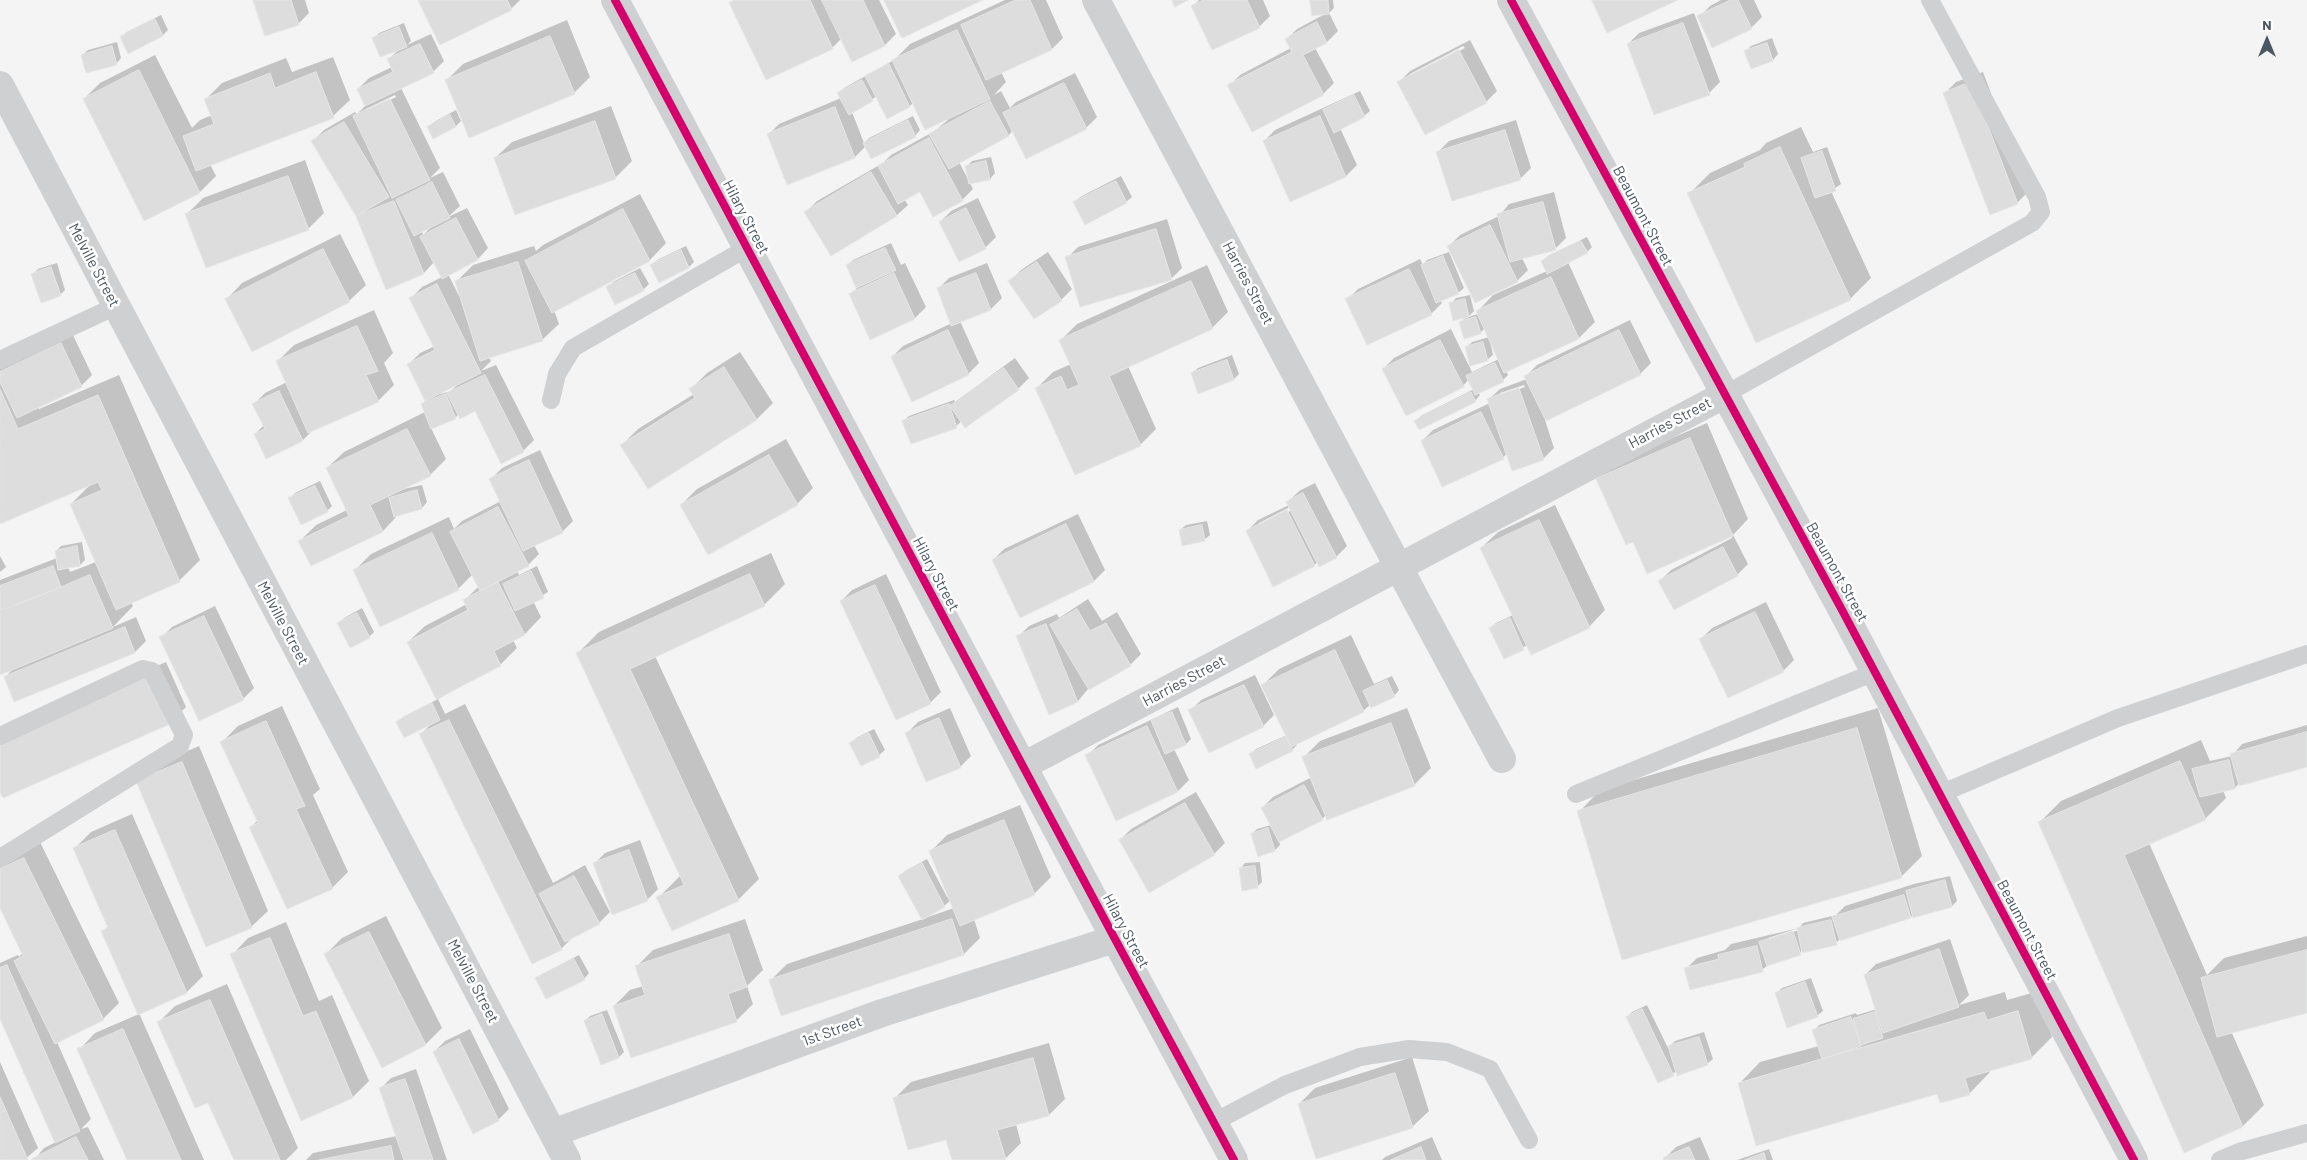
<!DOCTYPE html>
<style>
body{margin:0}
#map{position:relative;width:2307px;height:1160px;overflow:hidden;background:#f4f4f4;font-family:Barlow,sans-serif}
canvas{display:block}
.north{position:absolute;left:2242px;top:15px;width:50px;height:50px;-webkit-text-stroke:4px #fff;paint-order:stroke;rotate:0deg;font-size:14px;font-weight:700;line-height:20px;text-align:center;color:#4a5661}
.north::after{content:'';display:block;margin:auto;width:18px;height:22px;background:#4a5661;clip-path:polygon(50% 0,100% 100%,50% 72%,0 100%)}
</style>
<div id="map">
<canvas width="2307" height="1160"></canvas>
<div class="north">N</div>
</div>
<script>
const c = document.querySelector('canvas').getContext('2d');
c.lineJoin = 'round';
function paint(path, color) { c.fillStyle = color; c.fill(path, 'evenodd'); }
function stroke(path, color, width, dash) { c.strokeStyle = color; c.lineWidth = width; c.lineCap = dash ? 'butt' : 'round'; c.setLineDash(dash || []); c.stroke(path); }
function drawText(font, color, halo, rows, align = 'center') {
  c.font = font + ' Barlow,sans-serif'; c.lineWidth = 5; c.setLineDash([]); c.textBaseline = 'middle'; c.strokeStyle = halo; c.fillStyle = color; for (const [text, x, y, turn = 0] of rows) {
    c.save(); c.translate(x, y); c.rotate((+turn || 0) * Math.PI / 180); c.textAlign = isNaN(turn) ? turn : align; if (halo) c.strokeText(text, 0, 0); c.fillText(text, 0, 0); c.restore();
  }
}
const shadow = new Path2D(`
 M255,0H305L309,13L298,24Z
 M420,0H520L511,9Z
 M734,0H879L896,34L885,45L852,60L842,38L832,48L731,3Z
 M1005,0H1046L1063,38L1052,49L1001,72L1006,82L994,95L1001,91L1010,108L1016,102L1075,73L1097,117L1086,128L1013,130L1009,135L959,162L969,181L967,166L972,161L991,157L995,173L990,179L970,183L973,189L962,200L933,215L920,191L904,199L908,205L897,215L806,212L817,201L883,163L891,155L933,132L948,120L914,102L910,106L877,96L852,112L864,143L869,138L913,116L920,130L915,136L866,146L855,157L788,184L768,135L779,124L841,98L839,94L844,88L894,60L910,44Z
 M1199,0H1263L1270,16L1259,27L1193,6Z
 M1312,0H1333L1334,8L1329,13L1338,31L1327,42L1315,48L1334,83L1323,94L1229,86L1240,75L1291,48L1286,40L1297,29L1325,14Z
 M1721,0H1754L1762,17L1751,28L1699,17L1710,6Z
 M1694,13L1720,82L1709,93L1628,44L1639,33Z
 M161,15L168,30L163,35L129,52L121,37L127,32Z
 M567,20L590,77L574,93L447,80L463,64Z
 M404,23L411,41L407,45L431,34L444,61L433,72L401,88L440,168L430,178L443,172L460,206L448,217L467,208L488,248L478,259L448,274L459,296L456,282L473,265L534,246L536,251L543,245L640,194L666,243L650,260L554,310L559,324L542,340L489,357L491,361L481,371L496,365L534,440L523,451L475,410L459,414L455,418L431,428L446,459L430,475L399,490L422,485L427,502L422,508L399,514L383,531L312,564L300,541L316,525L347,510L327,468L344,452L425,412L422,404L426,400L409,364L420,353L435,346L411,298L422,287L442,277L434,262L424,273L387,288L357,216L313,141L324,130L355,112L357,114L366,105L358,89L369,78L392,67L388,60L400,48L374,38L379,33ZM395,95L396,97L366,112V109ZM433,225L423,235L422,231ZM459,383L451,391L440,394L439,392Z
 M1772,38L1778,54L1773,60L1751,67L1746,51L1751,46Z
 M1470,40L1497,91L1486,102L1399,82L1410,71ZM1463,46L1465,48L1410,77V74Z
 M117,42L121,58L116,64L82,55L88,50Z
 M155,55L192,128L200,120L212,115L206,99L222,83L286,58L292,72L333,57L350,100L333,116L210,164L216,176L200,192L84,99L100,83Z
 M1983,72L2028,192L2017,203L1945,93L1956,82Z
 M1360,91L1370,111L1364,116L1340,128L1357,165L1346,176L1291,200L1264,141L1275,130Z
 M611,106L632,161L616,177L516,214L495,158L512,142Z
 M456,110L461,121L456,126L434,138L428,127L434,122Z
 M1516,120L1531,168L1520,179L1438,152L1449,141Z
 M1801,127L1813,152L1827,147L1841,184L1831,191L1871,278L1850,299L1689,194L1710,173L1760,150L1766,143Z
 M305,160L324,213L308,229L187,214L203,198Z
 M1121,176L1132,197L1126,202H1075L1080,197Z
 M1554,192L1566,238L1555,249L1522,258L1528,270L1517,281L1449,246L1460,235L1499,216L1509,204Z
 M978,198L996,237L985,248L940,222L951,211Z
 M1167,219L1182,268L1171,279L1067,258L1078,247Z
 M340,234L366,285L349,301L226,300L242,283Z
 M1587,237L1592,247L1587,252L1568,262L1595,322L1579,338L1506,370L1508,375L1503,380L1478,392L1480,395L1475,401L1416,421L1421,416L1474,389L1469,379L1463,386L1383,369L1394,358L1451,329L1472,372L1499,359L1490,341L1493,355L1487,360L1467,347L1472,342L1489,337L1485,328L1480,333L1460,323L1467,316L1451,304L1456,298L1470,295L1474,311L1468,317L1478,314L1477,312L1493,295L1547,271L1542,262L1548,256Z
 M891,243L901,265L905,263L926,307L915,318L871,338L851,294L858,287L847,266L853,260Z
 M686,246L694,262L689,267L651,266L657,260Z
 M1048,252L1072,289L1061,300L1034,318L1010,281L1021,270Z
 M1449,252L1464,288L1458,293L1440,300L1442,303L1431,314L1347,300L1358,289L1420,259L1423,265L1427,260Z
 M57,263L65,290L60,295L33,274L38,269Z
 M987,263L1002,298L991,309L960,321L979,363L968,374L892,357L903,346L952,323L938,289L949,278Z
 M1207,265L1228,312L1212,328L1128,366L1156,429L1140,445L1037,388L1053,372L1071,364L1061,340L1077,324Z
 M640,268L649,284L643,290L615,303L607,287L613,282Z
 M374,310L393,353L384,363L394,385L378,401L313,430L303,440L266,458L255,434L264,425L254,404L265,393L287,382L277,362L294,345Z
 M1630,320L1651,363L1640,374L1545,420L1554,448L1543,459L1507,453L1503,458L1422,441L1433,430L1490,403L1488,400L1500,389L1527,379L1526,376L1537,365ZM1524,385L1525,387L1500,396V393Z
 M72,333L92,375L81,386L38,407L39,409L119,375L200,560L179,581L131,602L133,606L113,627L136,617L146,641L135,652L15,701L5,677L14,668L0,674V580L57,558L56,551L61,546L82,542L85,560L80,565L68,567L70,572L96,562L71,504L92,483L0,523V357Z
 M740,352L773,403L757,419L648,487L622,445L638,429L694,394L691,389L707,373Z
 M1232,355L1239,374L1234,379L1199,392L1192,373L1198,368Z
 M1015,358L1029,378L1018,389L965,426L962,421L956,426L903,421L909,416L954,400L955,402Z
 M1707,423L1748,519L1733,535L1748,564L1737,575L1660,581L1671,570L1732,538L1731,536L1634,540L1598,479L1614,463Z
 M786,439L813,488L797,504L681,505L697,489Z
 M540,450L573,521L562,532L534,545L539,554L528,565L517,571L519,575L537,566L548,592L533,601L541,617L525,634L513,640L517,648L500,665L438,699L408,642L425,626L467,604L465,600L479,586L473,574L458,589L355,570L371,554L449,517L454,529L462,521L501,501L491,479L502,468Z
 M320,481L332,506L327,511L290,499L295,493Z
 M1315,483L1347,546L1336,557L1318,562L1314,565L1247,531L1258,520L1289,505L1288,502L1299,491ZM1292,506L1294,509L1259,526V523Z
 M1555,505L1605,610L1589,627L1527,645L1504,658L1491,628L1496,623L1513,615L1481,548L1498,532Z
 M1078,514L1105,570L1094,581L1020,616L993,560L1004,549Z
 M1207,521L1210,535L1204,540L1180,530L1186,525Z
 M771,553L785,584L764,605L655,656L759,879L738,900L658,898L681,875L578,653L599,632Z
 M0,556L6,567L0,572Z
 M886,574L941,692L930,703L896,719L841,601L852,590Z
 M1088,599L1102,621L1117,612L1141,654L1130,665L1088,689L1078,701L1018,637L1029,626L1057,614L1059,618Z
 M1766,602L1794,660L1783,671L1701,639L1712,628Z
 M215,606L254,688L243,699L161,638L172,627Z
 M362,608L374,632L369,637L339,623L344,618Z
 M1351,635L1374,684L1392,676L1399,690L1394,696L1371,704L1363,711L1296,743L1297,745L1292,750L1250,754L1256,749L1287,735L1263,685L1279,669Z
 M166,662L186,707L169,723L0,789V734Z
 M1255,675L1274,715L1263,726L1190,711L1201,700Z
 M438,699L445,714L465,704L553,883L585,865L610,912L599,923L574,936L561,949L421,734L432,723L397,722L403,717Z
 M282,706L320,789L313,795L348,872L332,888L251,827L258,820L222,742L238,726Z
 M1178,707L1191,739L1186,744L1174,749L1189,780L1178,791L1117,819L1087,756L1098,745Z
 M950,708L971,756L960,767L907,733L918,722Z
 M1407,708L1431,768L1414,785L1326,815L1322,819L1279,841L1280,845L1275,850L1252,834L1257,829L1271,825L1262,808L1273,797L1312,777L1304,757L1320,741Z
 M1878,708L1922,856L1901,877L1579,812L1600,790Z
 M2307,725V766L2239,783L2235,788L2223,790L2226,798L2205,819L2149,843L2207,975L2224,958L2307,936V1011L2231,1031L2264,1105L2243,1126L2184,1151L2040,822L2061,801L2201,740L2210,761L2232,756L2242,744Z
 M874,729L885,750L879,755L861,764L851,743L856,738Z
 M199,746L268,911L251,927L138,781L154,765Z
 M1196,792L1225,843L1214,854L1120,840L1131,829Z
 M1020,805L1051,877L1035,893L974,919L980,938L964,954L771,980L787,964L923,919L900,876L905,871L927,859L947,897L949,896L930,852L947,835ZM951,900L954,908L925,918L944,906Z
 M132,814L203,976L187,992L139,1013L204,1160H128L79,1050L95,1033L139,1014L103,931L109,925L75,848L91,832Z
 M640,840L658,889L647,900L594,864L605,853Z
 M40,842L119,1003L103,1019L57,1042L91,1119L81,1129L88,1127L104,1160H34L44,1148L56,1142L0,1016V963L18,955L19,957L23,953L0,905V863Z
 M1260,862L1262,882L1257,887L1240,869L1245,863Z
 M1950,876L1957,901L1952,906L1914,914L1911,917L1840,939L1836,943L1803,951L1769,964L1762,970L1686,969L1697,958L1725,950L1731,944L1799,928L1803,923L1836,915L1845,906L1914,884ZM1799,928V930L1768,940V938Z
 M386,916L442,1028L426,1044L382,1066L326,954L342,938Z
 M745,919L763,970L747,986L753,1004L736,1021L614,1006L630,990L643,986L636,967L653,950Z
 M286,922L319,1001L332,995L369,1081L353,1097L232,955L248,938Z
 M1950,939L1969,995L1959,1005L2005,992L2007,1000L2039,991L2052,1037L2031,1058L1990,1070V1072L1969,1094L1739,1084L1760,1062L1819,1046L1814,1031L1819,1025L1856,1013L1857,1015L1877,1009L1865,975L1876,964Z
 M579,955L589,973L584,979H536L542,974Z
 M1811,978L1823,1011L1817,1016L1776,993L1782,988Z
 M227,984L298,1148L286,1160H235L209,1101L159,1022L175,1006Z
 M1647,1005L1668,1048L1675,1041L1704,1032L1713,1059L1707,1064L1677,1071L1658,1082L1627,1017L1632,1012Z
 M607,1010L624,1052L619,1057L585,1021L590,1016Z
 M470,1029L509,1109L498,1120L434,1052L445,1041Z
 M1049,1043L1065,1099L1049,1115L1016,1124L1021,1143L1005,1159L953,1160L947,1138L895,1098L911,1082Z
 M1412,1057L1429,1111L1412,1127L1299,1104L1315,1088Z
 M0,1062L38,1148L24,1160H0Z
 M416,1069L447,1160H306L313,1153L397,1136L380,1089L391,1078Z
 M1432,1137L1442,1160H1382L1385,1157Z
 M1700,1137L1710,1160H1666L1665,1158L1676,1147Z
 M1769,1149L1773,1160H1737Z`);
const building = new Path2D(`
 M253,0H291L299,25L265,36Z
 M418,0H507L512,10L440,45Z
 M735,0H810L833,49L766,80L729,3Z
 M822,0H863L885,46L852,62Z
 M884,0H983L902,38Z
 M1016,0H1030L1052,50L986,80L961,25Z
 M1172,0H1188L1175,7Z
 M1204,0H1247L1260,28L1212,50L1191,6Z
 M1310,0H1328L1329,14L1312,16Z
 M1592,0H1678L1607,33Z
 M1731,0H1738L1752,29L1712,48L1697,16Z
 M155,19L163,36L128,54L120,37Z
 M1317,22L1327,43L1303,55L1324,95L1252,132L1227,85L1292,52L1285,39Z
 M1683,23L1710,95L1654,115L1627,44Z
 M399,27L407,47L380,57L372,38Z
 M957,30L990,99L925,130L892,60Z
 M550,36L575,94L469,138L445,80Z
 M1767,43L1773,61L1751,69L1744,51Z
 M420,44L434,73L365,106L357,89L393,72L387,59Z
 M112,46L117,65L86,73L81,55Z
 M1459,50L1487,103L1425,135L1397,82Z
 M889,64L910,107L887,119L865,76Z
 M139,70L200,193L144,221L83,99Z
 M316,72L334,118L196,171L183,136L214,124L204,99L270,73L275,88Z
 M862,80L873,101L849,115L837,93Z
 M1971,82L2018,204L1990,215L1943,93Z
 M1064,83L1087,129L1026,159L1003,113Z
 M1354,95L1365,117L1334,133L1323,110Z
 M390,99L430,180L392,198L353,116Z
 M990,101L1009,136L949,169L929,134Z
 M835,107L855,158L787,185L767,134Z
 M450,115L456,127L433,139L427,127Z
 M1320,116L1346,177L1290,202L1263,141Z
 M908,120L916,137L871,159L863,143Z
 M595,121L616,179L515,215L494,158Z
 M344,122L389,197L356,216L311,141Z
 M1505,130L1521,180L1452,201L1436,152Z
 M929,138L963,201L933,217L920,192L898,204L878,166Z
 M1780,147L1851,300L1756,343L1687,193L1745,167L1744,164Z
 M1822,151L1836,191L1815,198L1801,158Z
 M986,161L990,180L969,184L965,166Z
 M871,172L897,216L831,256L804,212Z
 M288,176L309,230L206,268L185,214Z
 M1116,181L1127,203L1085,225L1073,202Z
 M432,182L450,218L414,236L396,200Z
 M394,201L424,274L386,290L356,216Z
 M1543,202L1556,250L1510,262L1497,214Z
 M966,208L986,249L959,262L939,222Z
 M623,209L650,261L552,313L525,261Z
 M456,218L478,260L442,279L420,237Z
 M1490,225L1518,282L1475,303L1447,246Z
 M1156,229L1172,280L1080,307L1065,257Z
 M1581,241L1588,253L1547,274L1541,261Z
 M885,248L896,270L856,288L846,265Z
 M323,249L350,302L252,352L225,299Z
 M681,250L689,268L659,283L650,265Z
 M1443,256L1459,294L1436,303L1421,265Z
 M518,262L543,341L480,361L455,281Z
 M1037,262L1062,301L1034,319L1008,281Z
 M51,267L61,296L41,303L31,274Z
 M1409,269L1432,315L1367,345L1345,299Z
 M635,273L644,291L615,305L606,287Z
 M894,273L915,319L870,340L849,294Z
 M976,273L991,310L951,326L937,288Z
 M1551,277L1579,339L1504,373L1476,311Z
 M1191,281L1213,329L1109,376L1141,446L1075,475L1035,388L1061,376L1067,390L1079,385L1059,340Z
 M437,284L481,373L425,401L407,364L435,350L409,298Z
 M1465,299L1469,317L1453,321L1449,303Z
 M1476,317L1481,334L1464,339L1459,322Z
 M357,326L378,371L366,375L379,402L308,433L276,361Z
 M948,330L969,375L912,402L891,357Z
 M1619,330L1641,375L1546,421L1524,376Z
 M1440,340L1464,387L1406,416L1382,369Z
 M1483,342L1488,361L1470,366L1465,347Z
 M61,343L82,387L17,418L0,382V372Z
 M1227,360L1234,380L1198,394L1191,373Z
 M1495,363L1504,382L1475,395L1466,376Z
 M724,367L757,420L648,489L620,445L695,398L689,389Z
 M1004,368L1019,390L965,428L950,406Z
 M485,375L524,452L501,464L475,411L460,419L447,393Z
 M1519,388L1544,460L1512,471L1487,399Z
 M0,389L18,429L98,395L180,582L116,610L70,504L102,490L98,482L0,524Z
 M279,391L303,441L266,459L254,434L265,429L252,404Z
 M1471,392L1476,402L1419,430L1414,421Z
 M446,394L456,419L431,429L421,404Z
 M949,404L957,428L911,444L902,421Z
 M1481,412L1504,459L1442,487L1421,441Z
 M407,429L431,476L370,505L383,532L311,566L298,541L349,516L326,468Z
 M1690,438L1733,536L1647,574L1633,542L1626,545L1596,479Z
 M769,455L798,505L708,555L680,505Z
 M529,460L563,533L523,551L489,479Z
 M315,486L328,512L301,525L288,498Z
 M417,490L422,509L394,517L389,498Z
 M1303,493L1337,558L1319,567L1286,502Z
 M498,507L529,566L480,591L450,532Z
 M1287,510L1315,566L1273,587L1246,531Z
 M1539,520L1590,628L1531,655L1480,548Z
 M1066,524L1094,582L1020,618L992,560Z
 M1202,525L1205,541L1182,546L1179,530Z
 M432,533L459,590L380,627L353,570Z
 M77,546L80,566L58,570L55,551Z
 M1723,547L1738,576L1674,610L1658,581Z
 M53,566L61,587L0,611V586Z
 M531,571L544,598L515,611L503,584Z
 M750,574L765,606L630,669L739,901L672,931L656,897L684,885L576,653Z
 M90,575L113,628L0,675V613Z
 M498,582L525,635L494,651L501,666L436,699L407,642L468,610L463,600Z
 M875,585L931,704L896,720L840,601Z
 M1077,609L1090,631L1106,623L1131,666L1089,690L1050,625Z
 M1755,612L1784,672L1728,698L1699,639Z
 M357,613L370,638L350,648L337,623Z
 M204,616L244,700L199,721L159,637Z
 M1510,618L1524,650L1504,659L1489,628Z
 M1046,624L1078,702L1049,715L1016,636Z
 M125,627L135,653L14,702L4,677Z
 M1335,650L1364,712L1291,747L1261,685Z
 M149,677L170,724L3,798L0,792V743Z
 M1387,680L1395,697L1371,708L1363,691Z
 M1244,685L1264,727L1209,753L1188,710Z
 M432,703L440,720L404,738L396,722Z
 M1172,712L1186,745L1165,754L1151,720Z
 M939,718L961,768L926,782L905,733Z
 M449,720L562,950L532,964L419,734Z
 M266,721L305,806L296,809L333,889L287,909L249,827L258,823L220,742Z
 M1391,723L1415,786L1327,820L1302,757Z
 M1147,726L1178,792L1116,821L1085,755Z
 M1857,728L1902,878L1622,960L1577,811Z
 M2307,732V767L2239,786L2230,754Z
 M869,733L880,757L861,766L849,743Z
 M1286,737L1293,751L1256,769L1249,754Z
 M2229,760L2235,789L2200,797L2192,769Z
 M2180,761L2206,820L2124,855L2243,1127L2184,1153L2038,822Z
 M182,762L252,928L206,947L136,781Z
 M1304,785L1323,820L1279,842L1261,808Z
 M1185,803L1215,855L1149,893L1119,840Z
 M1004,820L1035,895L960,926L929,851Z
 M1268,828L1275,851L1258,857L1251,834Z
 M115,830L187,993L138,1015L101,931L108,928L73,848Z
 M629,850L648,901L612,915L593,863Z
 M24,858L104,1020L55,1044L14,961L23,956L0,908V869Z
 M922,863L945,907L922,920L898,876Z
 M1255,866L1258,888L1242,891L1239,868Z
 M574,876L600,924L565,942L539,894Z
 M1945,880L1952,907L1913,918L1906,891Z
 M1904,895L1911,918L1840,941L1832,917Z
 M952,919L964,955L781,1016L769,980Z
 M1831,920L1837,945L1802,953L1797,928Z
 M1793,931L1801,955L1767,966L1759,942Z
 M369,932L426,1045L382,1068L324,954Z
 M729,934L747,987L728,994L737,1022L631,1058L613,1006L645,995L635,966Z
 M270,938L303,1016L316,1011L353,1098L301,1121L230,954Z
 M1757,946L1763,972L1690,990L1684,968L1719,959L1718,955Z
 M1939,949L1959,1007L1883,1033L1864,975Z
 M2307,950V1013L2217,1037L2201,978Z
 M574,959L585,980L546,999L535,978Z
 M7,965L80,1131L55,1143L0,1019V968Z
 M1805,982L1818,1017L1787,1028L1775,993Z
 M210,1000L280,1160H234L208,1103L195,1108L157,1022Z
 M1642,1009L1674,1076L1658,1083L1626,1017Z
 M2018,1011L2032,1059L1965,1078L1970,1095L1940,1103L1937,1094L1756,1146L1738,1083L1984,1012L1987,1020Z
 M1875,1012L1883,1038L1861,1045L1853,1019Z
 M602,1014L619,1058L601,1065L584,1021Z
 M1851,1017L1861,1046L1822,1059L1812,1030Z
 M123,1029L181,1160H127L77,1049Z
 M1699,1037L1708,1065L1677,1076L1668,1046Z
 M459,1039L499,1121L473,1134L433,1052Z
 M1033,1058L1049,1116L997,1130L1006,1160H952L946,1140L908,1150L893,1098Z
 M1395,1073L1413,1128L1316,1159L1298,1104Z
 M405,1079L433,1160H404L379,1088Z
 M0,1097L28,1160H0Z
 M76,1137L88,1160H32V1159Z
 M391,1146L394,1160H319Z
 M1421,1147L1426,1160H1391Z
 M1689,1147L1695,1160H1664L1663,1158Z
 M1764,1153L1766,1160H1745Z`);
const service = new Path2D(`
 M0,360L116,306
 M1724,395L2032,223L2041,212L2037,197L1930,0
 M551,400L557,374L573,348L747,248
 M0,736L143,669L152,671L184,735L180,746L0,858
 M1576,794L1875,672
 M1940,794L2118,718L2307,654
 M1214,1122L1285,1085L1360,1057L1409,1049L1447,1052L1490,1069L1529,1140
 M2220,1160L2239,1152L2307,1133`);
const minor = new Path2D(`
 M615,0L1115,939L1234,1160
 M1096,0C1232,253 1365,507 1502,759
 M1511,0L1842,610L2134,1160
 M0,85L567,1160
 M1023,766L1724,395
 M553,1133L882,1013L1115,939`);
const cycleway = new Path2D(`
 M615,0L1115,939L1234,1160
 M1511,0L1842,610L2134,1160`);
const streetNames = [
 ["Beaumont Street",1643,216,62],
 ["Hilary Street",746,217,62],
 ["Melville Street",94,265,62],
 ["Harries Street",1248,283,62],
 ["Harries Street",1670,423,-28],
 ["Beaumont Street",1837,572,61],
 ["Hilary Street",936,574,62],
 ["Melville Street",283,623,62],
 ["Harries Street",1184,681,-28],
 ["Beaumont Street",2027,930,62],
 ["Hilary Street",1126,931,62],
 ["Melville Street",473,981,62],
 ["1st Street",832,1031,-20]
];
paint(shadow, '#0003');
paint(building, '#ddddde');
stroke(building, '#e5e6e7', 1);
stroke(service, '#ced0d2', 18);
stroke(minor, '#ced0d2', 28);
stroke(cycleway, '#d6006c', 8);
drawText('15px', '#4a5661', '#fff', streetNames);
</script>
